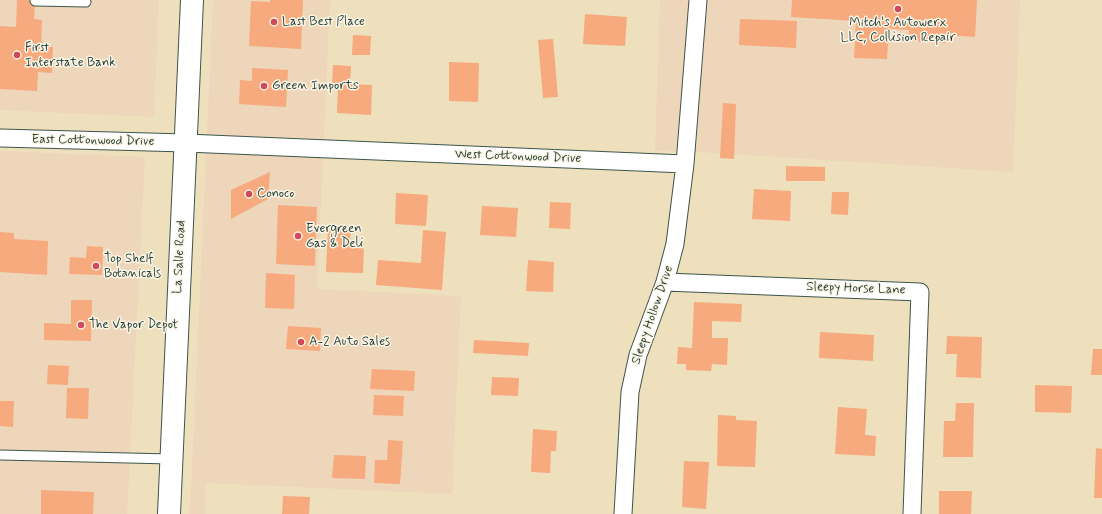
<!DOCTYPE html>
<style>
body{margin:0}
canvas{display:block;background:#eedfbd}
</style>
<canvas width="1102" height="514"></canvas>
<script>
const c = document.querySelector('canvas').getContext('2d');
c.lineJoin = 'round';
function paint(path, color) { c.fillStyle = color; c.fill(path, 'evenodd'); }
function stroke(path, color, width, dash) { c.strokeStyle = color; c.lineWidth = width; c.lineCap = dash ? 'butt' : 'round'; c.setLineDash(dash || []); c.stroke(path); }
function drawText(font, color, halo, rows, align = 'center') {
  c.font = font + ' Mynerve,sans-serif'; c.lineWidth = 3; c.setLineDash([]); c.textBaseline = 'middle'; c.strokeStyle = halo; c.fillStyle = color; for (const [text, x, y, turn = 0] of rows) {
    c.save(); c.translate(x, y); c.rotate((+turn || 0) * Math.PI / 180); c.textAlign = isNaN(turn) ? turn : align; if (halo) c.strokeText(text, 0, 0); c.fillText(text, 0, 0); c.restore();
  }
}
const built = new Path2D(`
 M0,0H159L154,117L0,110Z
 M213,0H330L317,289L461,296L452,494L206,483L205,514H190Z
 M660,0H1020L1013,172L699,152L655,151Z
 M0,151L145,157L127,514H0Z`);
const building = new Path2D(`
 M17,0H35L34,19L42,20L41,46L53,47L52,73L38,72L37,91L0,89V26L16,27Z
 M270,0H303L301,49L249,46L251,1L270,2Z
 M792,0H977L975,37L947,35L946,43L908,41L909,30L889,29L887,59L854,58L856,21L791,17Z
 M585,14L627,17L625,46L583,44Z
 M740,19L797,21L796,48L739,45Z
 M353,35L371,36L370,55H352Z
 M553,39L558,97L543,98L538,40Z
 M449,62L479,63L478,102L449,101Z
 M333,65L351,66L350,84L372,85L371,115L337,113L338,85H332Z
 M252,68L288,70L286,107L239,104L240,80L252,81Z
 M723,103L736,104L734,159L720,158Z
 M786,166L825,167V181H786Z
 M270,172L268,199L231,219V190Z
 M754,189L791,191L790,221L752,219Z
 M832,192H849L848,215L831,214Z
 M396,193L428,195L426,226L395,224Z
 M550,202L571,203L570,229L549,228Z
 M278,205L317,207L315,266L276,264Z
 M482,206L518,208L516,237L480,235Z
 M328,225L351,226L350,242L364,243L363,273L326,272Z
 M423,230L446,232L442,290L376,285L378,260L421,263Z
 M0,232L14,233V239L48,241L47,275L0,272Z
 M87,246L103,247L102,275L69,274L70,257L86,258Z
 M528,260L554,262L553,292L526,291Z
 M266,273L295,275L294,309L265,308Z
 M71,300H92L91,341L44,340V323L71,324Z
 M694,302L742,304L741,322L712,321V338H728L727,365L712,364L711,371L686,370V364H677L678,347L692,348Z
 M288,326L321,328L320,351L286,349Z
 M820,332L874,335L873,361L819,358Z
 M947,336L982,337L981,378L956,377L957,354H946Z
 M474,340L529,343L528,356L473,353Z
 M1093,349H1102V375H1091Z
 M48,365L69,366L68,385L47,384Z
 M372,369L415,371L414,391L370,389Z
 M492,377L519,378L518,396L491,395Z
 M1035,385L1072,386L1071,413L1035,412Z
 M67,388H89L88,419L66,418Z
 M374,395L404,396L403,416L373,415Z
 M0,401H14L13,427L0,426Z
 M956,403H974L973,457H943L944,421H955Z
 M838,407L867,409L865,435L876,436L875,456L835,454Z
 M718,415L736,416V420L757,421L755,467L717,466Z
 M533,429L557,431L556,451H551L550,473L531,472Z
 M388,440L403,441L400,484L374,483L375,460H387Z
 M1096,448L1102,449V498H1094Z
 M334,455L366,456L365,479L332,478Z
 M684,461L709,462L706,509L682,507Z
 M41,490L94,492L93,514H41Z
 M939,491H972L971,514H939Z
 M283,496L310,497L309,514H282Z`);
const lane = new Path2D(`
 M35,1L86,2
 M0,455L171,459`);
const street = new Path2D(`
 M0,138L186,143L685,164
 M665,282L920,292L912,514
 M623,514L630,392L638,355L665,282L675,244L685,164L698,0`);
const highway = new Path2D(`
 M169,514L192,0`);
const markers = [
 [898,9,4,"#d1495b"],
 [274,22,4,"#d1495b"],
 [17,55,4,"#d1495b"],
 [264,86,4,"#d1495b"],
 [249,194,4,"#d1495b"],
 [298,236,4,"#d1495b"],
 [96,266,4,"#d1495b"],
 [81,325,4,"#d1495b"],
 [301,342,4,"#d1495b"]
];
const poiNames = [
 ["Last Best Place",282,22],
 ["Mitch's Autowerx",898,23,"center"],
 ["LLC, Collision Repair",898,38,"center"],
 ["First",25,48],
 ["Interstate Bank",25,63],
 ["Green Imports",272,86],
 ["Conoco",257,194],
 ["Evergreen",306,229],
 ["Gas & Deli",306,244],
 ["Top Shelf",104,259],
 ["Botanicals",104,274],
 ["The Vapor Depot",89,325],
 ["A-2 Auto Sales",309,342]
];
const streetNames = [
 ["East Cottonwood Drive",93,141,1],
 ["West Cottonwood Drive",518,157,2],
 ["La Salle Road",180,257,-87],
 ["Sleepy Horse Lane",856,289,2],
 ["Sleepy Hollow Drive",653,315,-71]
];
paint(built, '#eed6bb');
paint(building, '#f6aa7d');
stroke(lane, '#3e5549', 11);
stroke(street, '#3e5549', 19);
stroke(highway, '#3e5549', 24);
stroke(lane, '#fff', 9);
stroke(street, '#fff', 17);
stroke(highway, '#fff', 22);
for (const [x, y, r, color] of markers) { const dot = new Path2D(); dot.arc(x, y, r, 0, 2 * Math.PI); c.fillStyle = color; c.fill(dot); stroke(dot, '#fcf5e5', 1.5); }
drawText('13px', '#1f3d34', '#fcf5e5', poiNames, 'left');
drawText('13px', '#1f3d34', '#fcf5e5', streetNames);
</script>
